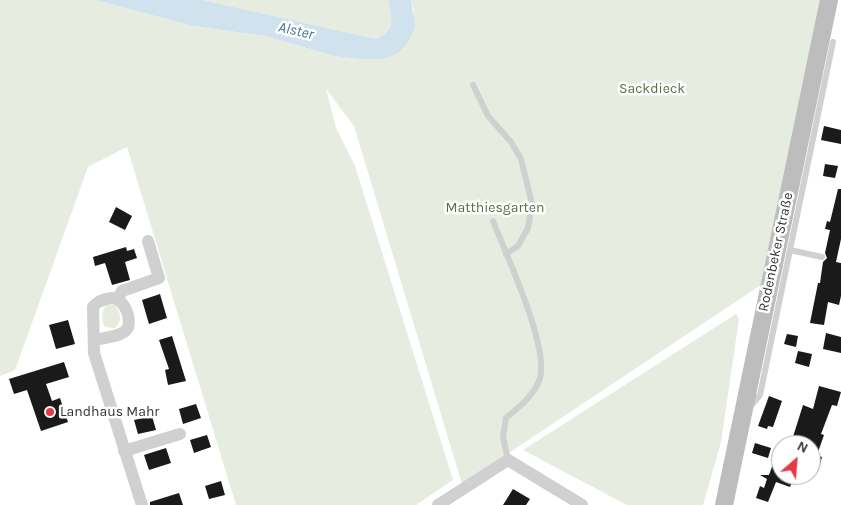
<!DOCTYPE html>
<meta charset="utf-8">
<style>
body{margin:0}
#map{position:relative;width:841px;height:505px;overflow:hidden;background:#fff;font-family:Karla,sans-serif}
canvas{display:block}
.north{position:absolute;left:771px;top:435px;width:50px;height:50px;box-sizing:border-box;background:#fff;border:1px solid #adadad;border-radius:50%;rotate:27deg;font-size:14px;font-weight:700;line-height:20px;text-align:center;color:#333}
.north::after{content:'';display:block;margin:auto;width:18px;height:22px;background:#e63946;clip-path:polygon(50% 0,100% 100%,50% 72%,0 100%)}
</style>
<div id="map">
<canvas width="841" height="505"></canvas>
<div class="north">N</div>
</div>
<script>
const c = document.querySelector('canvas').getContext('2d');
c.lineJoin = 'round';
function paint(path, color) { c.fillStyle = color; c.fill(path, 'evenodd'); }
function stroke(path, color, width, dash) { c.strokeStyle = color; c.lineWidth = width; c.lineCap = dash ? 'butt' : 'round'; c.setLineDash(dash || []); c.stroke(path); }
function drawText(font, color, halo, rows, align = 'center') {
  c.font = font + ' Karla,sans-serif'; c.lineWidth = 5; c.setLineDash([]); c.textBaseline = 'middle'; c.strokeStyle = halo; c.fillStyle = color; for (const [text, x, y, turn = 0] of rows) {
    c.save(); c.translate(x, y); c.rotate((+turn || 0) * Math.PI / 180); c.textAlign = isNaN(turn) ? turn : align; if (halo) c.strokeText(text, 0, 0); c.fillText(text, 0, 0); c.restore();
  }
}
const green = new Path2D(`
 M0,0H95L193,26L265,36L334,56L359,59H383L414,12L411,0H825L767,281L462,484L354,126L326,89L336,128L355,166L453,480L416,505H236L127,147L88,167L15,370L0,376Z
 M203,0H388C392,19 396,30 376,39Z
 M107,304L115,305C121,313 123,321 115,328L105,327C101,319 101,311 107,304Z
 M736,314L739,319L721,442L703,505H627L523,450Z`);
const water = new Path2D(`
 M95,0H203L376,39C396,30 392,19 388,0H411L415,27L408,42L398,53L383,59H359L334,56L265,36L193,26Z`);
const building = new Path2D(`
 M824,126L841,130V144L821,140Z
 M825,164L838,166L835,178L823,176Z
 M838,189H841V239L836,262L841,263V296L839,305L828,302L824,325L810,323L818,283H820L823,262L827,258L825,253L830,230L825,229L827,221L830,222Z
 M116,207L132,216L125,230L109,222Z
 M126,247L127,251L134,249L137,258L125,262L130,280L112,285L105,263L95,266L93,257Z
 M160,294L167,318L149,324L142,300Z
 M68,320L75,344L56,349L49,325Z
 M826,333L841,337V353L823,349Z
 M787,334L798,336L796,347L784,344Z
 M172,336L186,381L168,385L165,370L169,369L159,340Z
 M798,351L812,354L809,367L795,363Z
 M64,362L69,377L46,384L52,401L60,398L68,422L41,431L27,390L14,394L9,379Z
 M819,386L841,392L837,406L832,405L821,434L824,435L817,455L822,457L818,471L811,468V445L792,440L803,405L813,409Z
 M769,396L782,401L773,427L768,426L767,429L758,426Z
 M196,404L201,418L183,424L179,409Z
 M152,416L156,430L138,434L134,420Z
 M207,435L211,447L194,453L190,440Z
 M755,443L771,448L768,458L752,453Z
 M166,448L171,463L149,470L144,455Z
 M773,464L781,467V475H795L790,487L776,482L768,502L756,498L760,486L764,488L767,479L760,475H769Z
 M221,481L225,495L209,499L205,486Z
 M513,489L530,499L526,505H503Z
 M179,493L183,505H150V502Z`);
const lane = new Path2D(`
 M473,85L488,116L511,142L521,159L532,204L528,228L518,246L506,254
 M493,221C506,254 549,346 540,378C534,396 520,406 506,418L503,437L508,460
 M790,250L822,257
 M750,407L760,395L833,42`);
const street = new Path2D(`
 M118,298L122,291L159,278L148,241
 M94,340C102,338 122,337 127,329C133,321 124,292 106,299C100,301 97,302 93,307L94,353L142,505
 M124,451L180,434
 M438,505L508,460L582,505`);
const secondary = new Path2D(`
 M724,505L829,0`);
const markers = [
 [50,412,5,"#e63946"]
];
const parkNames = [
 ["Sackdieck",652,89],
 ["Matthiesgarten",495,208]
];
const streetNames = [
 ["Rodenbeker Straße",776,252,-78]
];
const poiNames = [
 ["Landhaus Mahr",60,412]
];
const waterNames = [
 ["Alster",296,31,13]
];
paint(green, '#e6ecdf');
paint(water, '#cfe2ee');
paint(building, '#1a1a1a');
stroke(lane, '#d0d0d0', 6);
stroke(street, '#d0d0d0', 12);
stroke(secondary, '#bdbdbd', 18);
for (const [x, y, r, color] of markers) { const dot = new Path2D(); dot.arc(x, y, r, 0, 2 * Math.PI); c.fillStyle = color; c.fill(dot); stroke(dot, '#fff', 2); }
drawText('14px', '#56703f', '#fff', parkNames);
drawText('14px', '#333', '#fff', streetNames);
drawText('14px', '#333', '#fff', poiNames, 'left');
drawText('italic 15px', '#3f7597', '#fff', waterNames);
</script>
